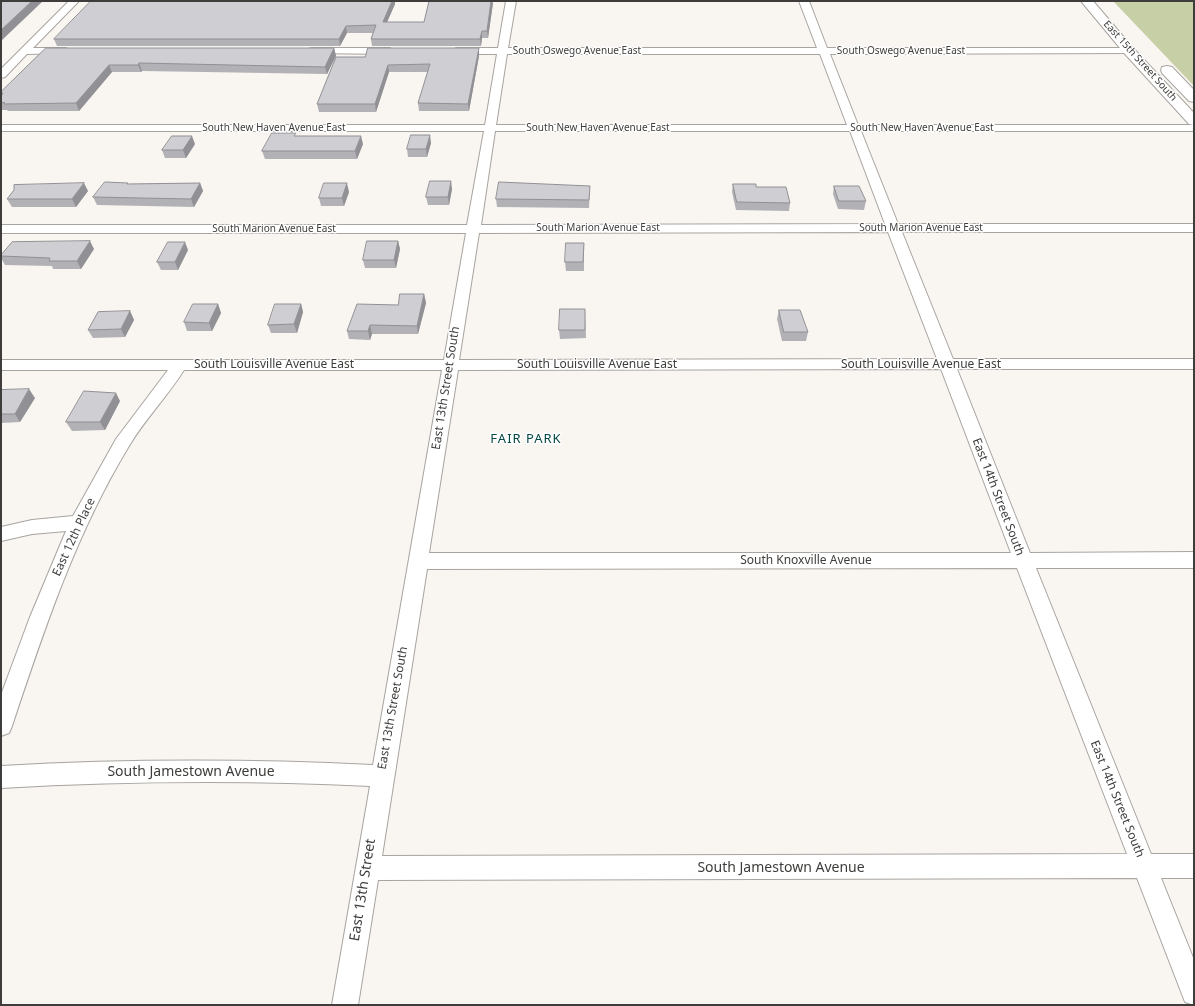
<!DOCTYPE html>
<style>
body{margin:0}
#map{position:relative;width:1195px;height:1006px;overflow:hidden;background:#f9f5f1;font-family:"Noto Sans",sans-serif}
canvas{display:block}
.frame{position:absolute;inset:0;border:2px solid #3e3d3b;pointer-events:none}
</style>
<div id="map">
<canvas width="1195" height="1006"></canvas>
<div class="frame"></div>
</div>
<script>
const c = document.querySelector('canvas').getContext('2d');
c.lineJoin = 'round';
function paint(path, color) { c.fillStyle = color; c.fill(path, 'evenodd'); }
function stroke(path, color, width, dash) { c.strokeStyle = color; c.lineWidth = width; c.lineCap = dash ? 'butt' : 'round'; c.setLineDash(dash || []); c.stroke(path); }
function drawText(font, color, halo, rows, align = 'center') {
  c.font = font + ' "Noto Sans",sans-serif'; c.lineWidth = 3; c.setLineDash([]); c.textBaseline = 'middle'; c.strokeStyle = halo; c.fillStyle = color; for (const [text, x, y, turn = 0] of rows) {
    c.save(); c.translate(x, y); c.rotate((+turn || 0) * Math.PI / 180); c.textAlign = isNaN(turn) ? turn : align; if (halo) c.strokeText(text, 0, 0); c.fillText(text, 0, 0); c.restore();
  }
}
const green = new Path2D(`
 M1113,1H1194V86Z`);
const street = new Path2D(`
 M69,1H79L33,48H66L71,51L70,53L27,54L5,77L1,78V69Z
 M506,1H516L508,48H817L799,1H809L827,48H1129L1134,51L1133,53L830,54L858,125H1194V131H861L898,224H1194V232H902L953,359H1194V369H957L1030,553L1194,552V568H1036L1151,854H1194V878H1161L1194,960V1005L1185,1002L1137,878L378,880L358,1005H332L370,786C247,780 124,781 1,788V766C125,759 249,759 373,765L442,370H184C167,397 145,419 129,446C76,533 44,630 12,726L9,733L1,736V695L30,617L66,531L32,534L1,541V527L32,520L73,516L116,439L168,370H1V360H444L466,233H1V225H467L484,131H1V125H485L497,54H456L451,51L456,48H498ZM507,54H820L847,125H496ZM495,131H850L885,224L481,225ZM888,232L937,359L459,360L479,233ZM941,369L1011,553H429L458,370ZM1017,568L1127,854L382,856L427,569Z
 M312,48H390L395,51L390,54L308,53L307,51L308,49Z`);
const secondary = new Path2D(`
 M1081,1H1093L1133,48L1194,113V125L1189,124L1125,54Z
 M1167,66L1172,67L1194,90V102L1189,101L1162,73L1161,70L1162,67Z`);
const wall = new Path2D(`
 M493,3L488,38H482L481,46H372L371,39L373,33H347L340,46H57L54,39L395,4L387,22H424Z
 M46,48H334L336,56L327,74L142,71L141,72H112L79,111H8L7,110H1V92Z
 M479,48V56L469,111H419L418,103L428,72H389L376,112H319L317,104L365,57Z
 M297,136L363,144L357,159H265L262,151Z
 M431,143L427,157H408L407,149Z
 M195,144L186,158H165L162,150Z
 M128,183V184L200,183L203,191L194,207L97,205L93,197Z
 M733,184L756,187L790,203L789,211L736,210L732,192Z
 M590,186L589,208L497,207L496,199Z
 M834,186L866,201L864,210L838,209L833,194Z
 M452,189L449,205H428L426,197Z
 M88,191L76,207H12L7,199Z
 M349,192L344,206H321L319,198Z
 M398,241L400,249L396,268H365L363,260Z
 M584,243V271H566L565,262Z
 M94,249L81,269H53L52,266L5,265L1,258V255Z
 M188,250L178,270H161L157,262Z
 M424,294L426,303L418,334H372L370,340L349,339L347,331L398,305Z
 M218,304L221,313L212,331H187L184,322Z
 M301,304L303,312L297,333H271L268,325Z
 M585,309L586,338L560,339L559,330Z
 M779,310L808,332L806,341H782L777,319Z
 M130,311L134,320L125,337L93,338L88,330Z
 M1,390L35,398L20,422L1,423Z
 M120,401L105,430L72,431L66,422Z`);
const shadedWall = new Path2D(`
 M32,1H43L1,41V30Z
 M392,1H395V4L384,29L383,22Z
 M491,1H492L493,3L488,38L487,31Z
 M346,26L347,33L340,46L339,39Z
 M482,31V38L481,46L480,39Z
 M334,48L336,56L327,74L325,67Z
 M479,48V56L469,111L468,104Z
 M139,63L142,71L141,72L138,65Z
 M109,65L112,72L79,111L76,103Z
 M388,65L389,72L376,112L375,104Z
 M430,135L431,143L427,157L426,149Z
 M192,136L195,144L186,158L183,150Z
 M361,136L363,144L357,159L355,151Z
 M451,181L452,189L449,205L448,197Z
 M84,183L88,191L76,207L72,199Z
 M200,183L203,191L194,207L191,199Z
 M347,183L349,192L344,206L342,198Z
 M90,241L94,249L81,269L77,261Z
 M398,241L400,249L396,268L394,260Z
 M185,242L188,250L178,270L175,262Z
 M424,294L426,303L418,334L417,326Z
 M218,304L221,313L212,331L209,323Z
 M301,304L303,312L297,333L294,324Z
 M130,311L134,320L125,337L121,329Z
 M370,325L372,334L370,340L368,331Z
 M29,389L35,398L20,422L15,414Z
 M116,393L120,401L105,430L100,422Z`);
const building = new Path2D(`
 M1,1H32L1,30Z
 M91,1H392L383,22H424L429,1H491L487,31H482L480,39H371L376,25L346,26L339,39H54Z
 M46,48H334L325,67L139,63L138,65H109L76,103L4,104L5,103L1,102V96L3,93H1V92Z
 M368,48H479L468,104L418,103L430,64L388,65L375,104H317L336,57H365Z
 M272,133H296L294,136H361L355,151H262Z
 M411,135H430L426,149H407Z
 M172,136H192L183,150H162Z
 M430,181H451L448,197H426Z
 M105,182L128,183L127,184L200,183L191,199L93,197Z
 M499,182L590,186L589,200L496,199Z
 M84,183L72,199H7L14,190V185Z
 M324,183H347L342,198H319Z
 M733,184H756V187H786L790,203L737,202Z
 M834,186H859L866,201H839Z
 M90,241L77,261H49L50,258L1,256V255L12,242Z
 M367,241H398L394,260H363Z
 M168,242H185L175,262H157Z
 M566,243H584L583,262H565Z
 M400,294H424L417,326L370,325L368,331H347L357,304L398,305Z
 M193,304H218L209,323L184,322Z
 M275,304H301L294,324L268,325Z
 M560,309H585V330H559Z
 M779,310H800L808,332H784Z
 M130,311L121,329L88,330L98,312Z
 M29,389L15,414H1V390Z
 M84,391L116,393L100,422H66Z`);
const farStreetnames = [
 ["South Oswego Avenue East",577,51],
 ["South Oswego Avenue East",901,51],
 ["East 15th Street South",1140,61,48],
 ["South New Haven Avenue East",274,128],
 ["South New Haven Avenue East",598,128],
 ["South New Haven Avenue East",922,128],
 ["South Marion Avenue East",598,228],
 ["South Marion Avenue East",921,228],
 ["South Marion Avenue East",274,229]
];
const streetNames = [
 ["South Louisville Avenue East",274,365],
 ["South Louisville Avenue East",597,365],
 ["South Louisville Avenue East",921,365],
 ["East 13th Street South",446,388,-81],
 ["East 14th Street South",998,497,69],
 ["East 12th Place",74,537,-65],
 ["South Knoxville Avenue",806,561],
 ["East 13th Street South",393,708,-80],
 ["East 14th Street South",1117,799,68]
];
const neighbourhoodNames = [
 ["FAIR PARK",526,439]
];
const nearStreetnames = [
 ["South Jamestown Avenue",191,772],
 ["South Jamestown Avenue",781,868],
 ["East 13th Street",363,890,-81]
];
paint(green, '#c7cfa7');
stroke(street, '#a8a4a0', 2);
stroke(secondary, '#a8a4a0', 2);
paint(street, '#fff');
paint(secondary, '#fff');
paint(wall, '#b2b1b5');
paint(shadedWall, '#919094');
paint(building, '#cfced3');
stroke(building, '#919094', 1);
drawText('10px', '#3e3d3b', '#fff', farStreetnames);
drawText('12px', '#3e3d3b', '#fff', streetNames);
c.letterSpacing = '1px';
drawText('13px', '#054744', '#fff', neighbourhoodNames);
c.letterSpacing = '0px';
drawText('14px', '#3e3d3b', '#fff', nearStreetnames);
</script>
